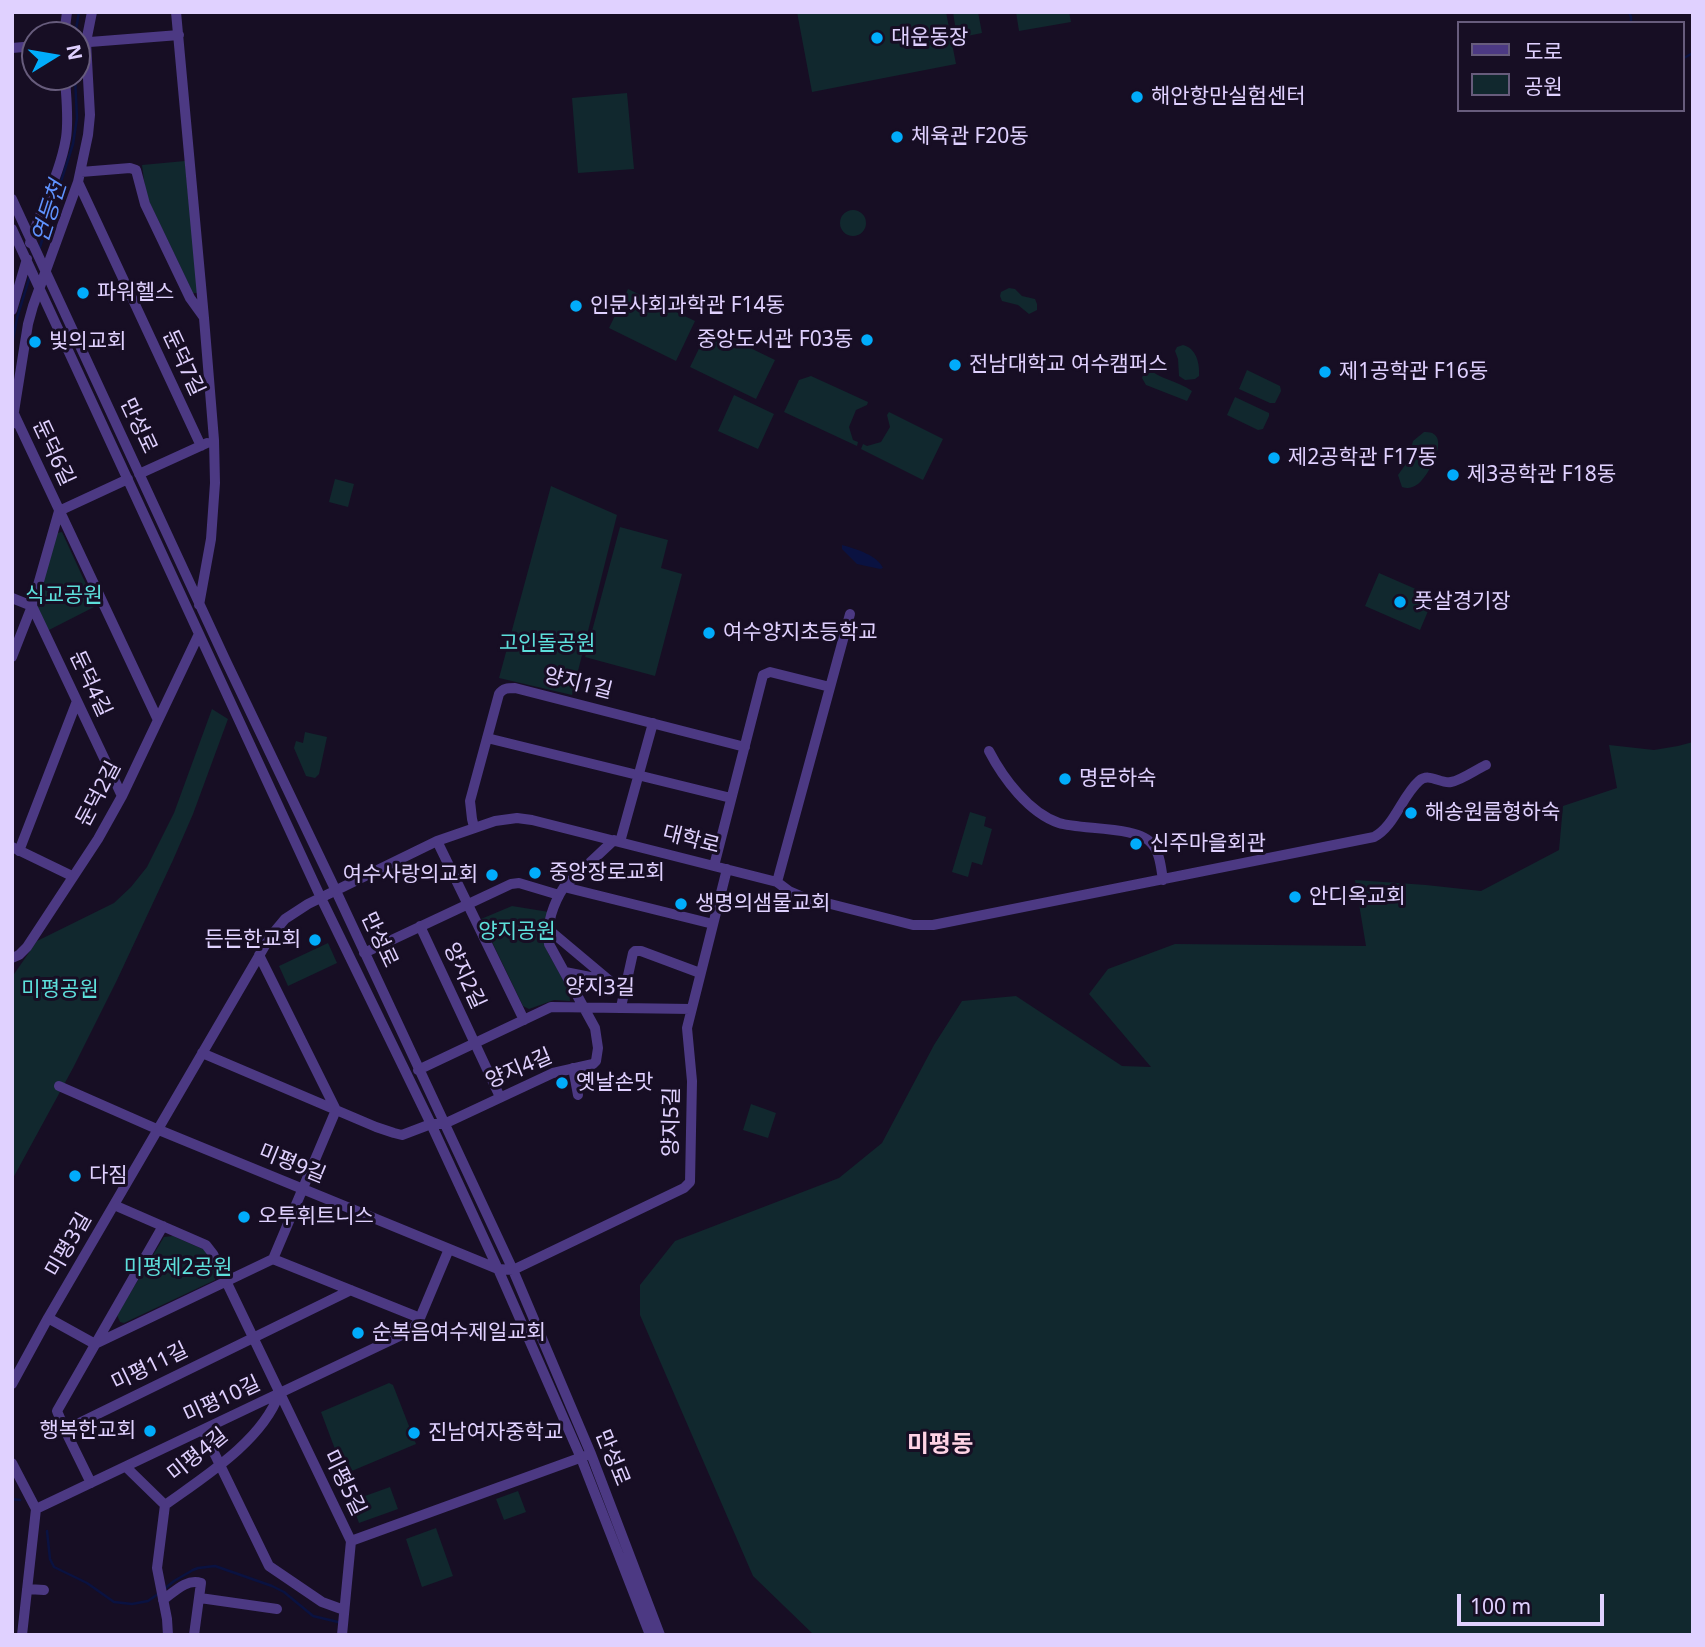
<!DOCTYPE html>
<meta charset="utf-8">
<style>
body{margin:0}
#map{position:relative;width:1705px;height:1647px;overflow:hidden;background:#170e24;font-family:"Noto Sans","Noto Sans KR",sans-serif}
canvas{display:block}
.frame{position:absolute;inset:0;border:14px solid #e0d1ff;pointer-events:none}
.legend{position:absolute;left:1457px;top:21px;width:228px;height:91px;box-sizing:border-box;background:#170e24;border:2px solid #675c7c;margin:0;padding:9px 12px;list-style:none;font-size:21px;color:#e0d1ff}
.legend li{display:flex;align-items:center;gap:14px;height:35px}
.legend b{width:35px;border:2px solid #675c7c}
.north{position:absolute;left:21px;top:21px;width:70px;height:70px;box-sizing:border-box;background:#170e24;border:2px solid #675c7c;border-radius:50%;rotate:79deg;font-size:19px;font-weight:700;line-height:28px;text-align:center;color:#e0d1ff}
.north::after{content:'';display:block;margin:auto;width:24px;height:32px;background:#01acfb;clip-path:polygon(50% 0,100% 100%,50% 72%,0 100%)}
.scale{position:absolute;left:1457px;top:1594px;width:147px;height:32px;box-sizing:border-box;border:4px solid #e0d1ff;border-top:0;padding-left:9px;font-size:21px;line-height:24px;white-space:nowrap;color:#e0d1ff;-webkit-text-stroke:5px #170e24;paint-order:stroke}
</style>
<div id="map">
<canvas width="1705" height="1647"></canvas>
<div class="frame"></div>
<ul class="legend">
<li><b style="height:9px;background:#4c3983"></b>도로</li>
<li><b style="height:19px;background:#11282e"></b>공원</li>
</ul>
<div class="north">N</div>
<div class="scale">100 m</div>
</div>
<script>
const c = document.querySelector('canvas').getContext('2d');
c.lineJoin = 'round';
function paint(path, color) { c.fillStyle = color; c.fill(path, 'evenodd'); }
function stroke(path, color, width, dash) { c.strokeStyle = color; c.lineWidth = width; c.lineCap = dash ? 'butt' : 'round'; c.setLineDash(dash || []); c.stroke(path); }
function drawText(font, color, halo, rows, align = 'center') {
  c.font = font + ' "Noto Sans","Noto Sans KR",sans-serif'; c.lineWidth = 6; c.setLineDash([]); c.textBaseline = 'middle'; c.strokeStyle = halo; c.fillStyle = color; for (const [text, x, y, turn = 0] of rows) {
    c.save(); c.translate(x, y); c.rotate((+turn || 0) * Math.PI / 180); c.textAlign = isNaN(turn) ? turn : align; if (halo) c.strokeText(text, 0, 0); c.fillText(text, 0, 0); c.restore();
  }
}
const green = new Path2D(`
 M797,12H946L956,64L812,92Z
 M953,12H978L982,33L957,38Z
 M1016,12H1069L1071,22L1019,31Z
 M627,93L634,169L578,173L572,98Z
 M185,161L198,293H193L146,195L142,165Z
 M840 223a13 13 0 1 1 26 0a13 13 0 1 1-26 0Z
 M1009,288L1015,289L1022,296L1035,299L1037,304V310L1029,314L1018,305L1002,301L1000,296L1001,292Z
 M628,289L695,321L676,361L609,328Z
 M709,328L775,360L756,399L690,367Z
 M1183,345C1196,348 1200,363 1199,376L1195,379L1185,380L1179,376L1178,359L1175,351L1177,347Z
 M1146,367C1161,380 1176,380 1192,391L1187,401L1146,385L1142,378Z
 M1247,370L1280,386L1281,391L1275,403H1270L1239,389Z
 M811,376L868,402L867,405L856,410L849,427L853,440L858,442L857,446L784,412L799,380Z
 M734,395L774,414L758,449L718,431Z
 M1235,397L1269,413V416L1263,429L1258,430L1227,415Z
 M889,412L943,439L923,480L861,449L863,444L867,446L881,442L890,427L887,415Z
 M1424,432C1454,430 1429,476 1418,484C1412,488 1408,489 1402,487L1398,475L1408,461L1413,441Z
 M335,479L354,484L348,507L329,502Z
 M551,486L617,515L572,695L499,678Z
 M620,527L668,540L661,568L682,574L655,676L585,657Z
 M62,532L96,606L47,631L36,606L57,533Z
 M1379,573L1434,597L1420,630L1365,606Z
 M212,709L228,719L193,814L173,860L117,980L73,1068L12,1180V977L37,941L114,903L131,887L147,867L174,813Z
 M305,732L327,737L319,774L315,778L306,776L294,748L296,741L303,743Z
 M1693,742V1635H814L753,1576L640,1315V1285L675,1241L839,1178L882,1143L934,1045L962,1001L1016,996L1122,1066L1151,1067L1089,994L1108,969L1175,944L1366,946L1355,880L1426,885L1481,891L1559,850L1563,806L1617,788L1609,745L1654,750L1678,746Z
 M970,812L986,817L984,826L992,829L982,865L972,862L968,877L952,872Z
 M512,906L549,912L544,925L542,935L548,953L569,990L570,1001L554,1000L529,1009L523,1006L481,919Z
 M328,943L337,963L288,986L279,966Z
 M751,1104L776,1113L768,1138L743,1130Z
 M173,1236L205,1250L216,1273L215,1280L124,1323L120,1322L117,1315L164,1237Z
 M389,1383L393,1385L416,1444L347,1473H344L321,1412Z
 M390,1487L398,1509L359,1523L351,1501Z
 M518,1491L526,1512L504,1520L496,1499Z
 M436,1528L453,1576L422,1587L406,1539Z`);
const water = new Path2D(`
 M842,545C856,549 877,555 883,568L880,569L857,564L842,549Z`);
const stream = new Path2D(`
 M1629,12L1631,17V23
 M75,35L79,12
 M1682,59L1693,53
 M39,250L73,144L77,118L75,77
 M12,346L17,318L30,276
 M12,1499L20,1500
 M47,1531L50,1559L54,1567L87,1583L114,1602L132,1604L148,1601L158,1594
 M163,1590L174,1581L193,1570L198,1568L215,1566L272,1586L284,1592L313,1616L338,1622`);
const minor = new Path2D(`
 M176,12L204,318L214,440L215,483L211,539L199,605
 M64,35L67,12
 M77,43L179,35
 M12,48L35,46
 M81,172L130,168L136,170L145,204L190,298L203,316
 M78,182L201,446
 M12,199L225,659L336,891L513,1270L591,1454L660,1635
 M12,229L321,898L431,1124L498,1269L581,1458L650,1635
 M30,243C41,208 60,174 66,138C69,118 66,97 65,77
 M12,310L27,259
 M14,414L158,720
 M12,424L28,324L33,306L78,182L88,135L90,115L86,42L92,12
 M139,474L207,443
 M12,598L32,606L122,796
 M12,657L32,606L59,511L128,479
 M487,738L731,798
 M989,751C1003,778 1029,813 1059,823C1081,830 1140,826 1152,844C1160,853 1161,868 1163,880
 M474,827L472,819L470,801L499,694C503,688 508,688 515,688L745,747
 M437,841L524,1020
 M620,842L653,723
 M12,847L72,876
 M19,851L77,701
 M714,866L763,675L770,672L830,687
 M777,882L850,614
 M564,887L713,924
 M420,926L500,1097
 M548,929L610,981
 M364,953L511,884L519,883L559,895
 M259,955L336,1110
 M12,958L19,955L27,947L98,839L122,796L199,634
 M565,972L610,981
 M621,1007L633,953L635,951H641L700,973
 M202,1053L376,1127L394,1133L402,1135L431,1124H444L553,1073L593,1064L596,1061L598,1048L595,1028L549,944C545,926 554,902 564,887L614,840
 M573,1068L578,1095
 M418,1070L551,1007L691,1009
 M59,1086L159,1130L498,1269L513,1270L684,1188L690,1182L692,1081L687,1028L727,869
 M114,1205L206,1245L213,1254L351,1541L342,1635
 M273,1259L420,1318
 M48,1318L95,1344
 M95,1344L273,1259L336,1110
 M12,1384L48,1318L270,937L285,919L308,904L437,841L495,821L517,818L532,820L777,882L789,891L803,897L913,925H933L1374,837C1394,827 1402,796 1419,781C1429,772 1440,784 1451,782C1462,780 1475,770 1486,765
 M65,1430L351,1290
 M203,1430L269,1566L322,1602L344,1610
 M12,1463L36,1509L22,1635
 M126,1467L165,1505
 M91,1483L65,1430L57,1411L163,1226
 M36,1509L408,1332L415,1326L420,1318L449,1249
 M351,1541L585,1456
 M27,1589L44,1590
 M200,1598L277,1609
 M163,1600C174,1592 187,1578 201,1583L194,1635
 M168,1635L167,1619L157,1568L165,1505C204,1477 262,1441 279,1394`);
const markers = [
 [877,38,7,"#01acfb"],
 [1137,97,7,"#01acfb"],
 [897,137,7,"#01acfb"],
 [83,293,7,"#01acfb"],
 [576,306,7,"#01acfb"],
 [867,340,7,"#01acfb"],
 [35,342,7,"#01acfb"],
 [955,365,7,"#01acfb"],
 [1325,372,7,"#01acfb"],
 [1274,458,7,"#01acfb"],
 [1453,475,7,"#01acfb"],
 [1400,602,7,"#01acfb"],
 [709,633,7,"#01acfb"],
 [1065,779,7,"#01acfb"],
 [1411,813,7,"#01acfb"],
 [1136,844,7,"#01acfb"],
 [535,873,7,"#01acfb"],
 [492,875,7,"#01acfb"],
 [1295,897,7,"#01acfb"],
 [681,904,7,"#01acfb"],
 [315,940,7,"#01acfb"],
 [562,1083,7,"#01acfb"],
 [75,1176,7,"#01acfb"],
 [244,1217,7,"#01acfb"],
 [358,1333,7,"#01acfb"],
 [150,1431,7,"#01acfb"],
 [414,1433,7,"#01acfb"]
];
const poiNames = [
 ["대운동장",891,38],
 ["해안항만실험센터",1151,97],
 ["체육관 F20동",911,137],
 ["파워헬스",97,293],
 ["인문사회과학관 F14동",590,306],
 ["중앙도서관 F03동",853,340,"right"],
 ["빛의교회",49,342],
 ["전남대학교 여수캠퍼스",969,365],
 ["제1공학관 F16동",1339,372],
 ["제2공학관 F17동",1288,458],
 ["제3공학관 F18동",1467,475],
 ["풋살경기장",1414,602],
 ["여수양지초등학교",723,633],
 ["명문하숙",1079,779],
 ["해송원룸형하숙",1425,813],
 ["신주마을회관",1150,844],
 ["중앙장로교회",549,873],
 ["여수사랑의교회",478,875,"right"],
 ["안디옥교회",1309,897],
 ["생명의샘물교회",695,904],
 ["든든한교회",301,940,"right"],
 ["옛날손맛",576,1083],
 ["다짐",89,1176],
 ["오투휘트니스",258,1217],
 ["순복음여수제일교회",372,1333],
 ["행복한교회",136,1431,"right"],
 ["진남여자중학교",428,1433]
];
const streetNames = [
 ["둔덕7길",183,363,65],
 ["만성로",138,426,65],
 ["둔덕6길",53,453,65],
 ["둔덕4길",90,684,65],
 ["양지1길",578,684,14],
 ["둔덕2길",99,794,-62],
 ["대학로",691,840,14],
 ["만성로",379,940,65],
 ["양지2길",464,976,65],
 ["양지3길",600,988,1],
 ["양지4길",519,1069,-23],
 ["양지5길",672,1122,-89],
 ["미평9길",292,1164,22],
 ["미평3길",69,1245,-60],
 ["미평11길",150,1367,-26],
 ["미평10길",222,1400,-25],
 ["미평4길",198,1455,-39],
 ["만성로",612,1458,68],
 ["미평5길",344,1483,64]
];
const parkNames = [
 ["식교공원",64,596],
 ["고인돌공원",547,644],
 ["양지공원",517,932],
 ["미평공원",60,990],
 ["미평제2공원",178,1268]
];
const waterNames = [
 ["연등천",50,212,-72]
];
const quarterNames = [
 ["미평동",940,1445]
];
paint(green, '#11282e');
paint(water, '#0a1241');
stroke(stream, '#0a1241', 2.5);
stroke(minor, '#4c3983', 10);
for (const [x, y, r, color] of markers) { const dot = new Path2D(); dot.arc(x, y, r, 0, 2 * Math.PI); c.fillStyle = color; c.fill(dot); stroke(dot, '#170e24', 2.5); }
drawText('21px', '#e0d1ff', '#170e24', poiNames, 'left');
drawText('21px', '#e0d1ff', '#170e24', streetNames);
drawText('21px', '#5ddfdb', '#170e24', parkNames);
drawText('italic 23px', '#5f92fe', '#170e24', waterNames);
drawText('bold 24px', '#ffd3e5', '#170e24', quarterNames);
</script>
